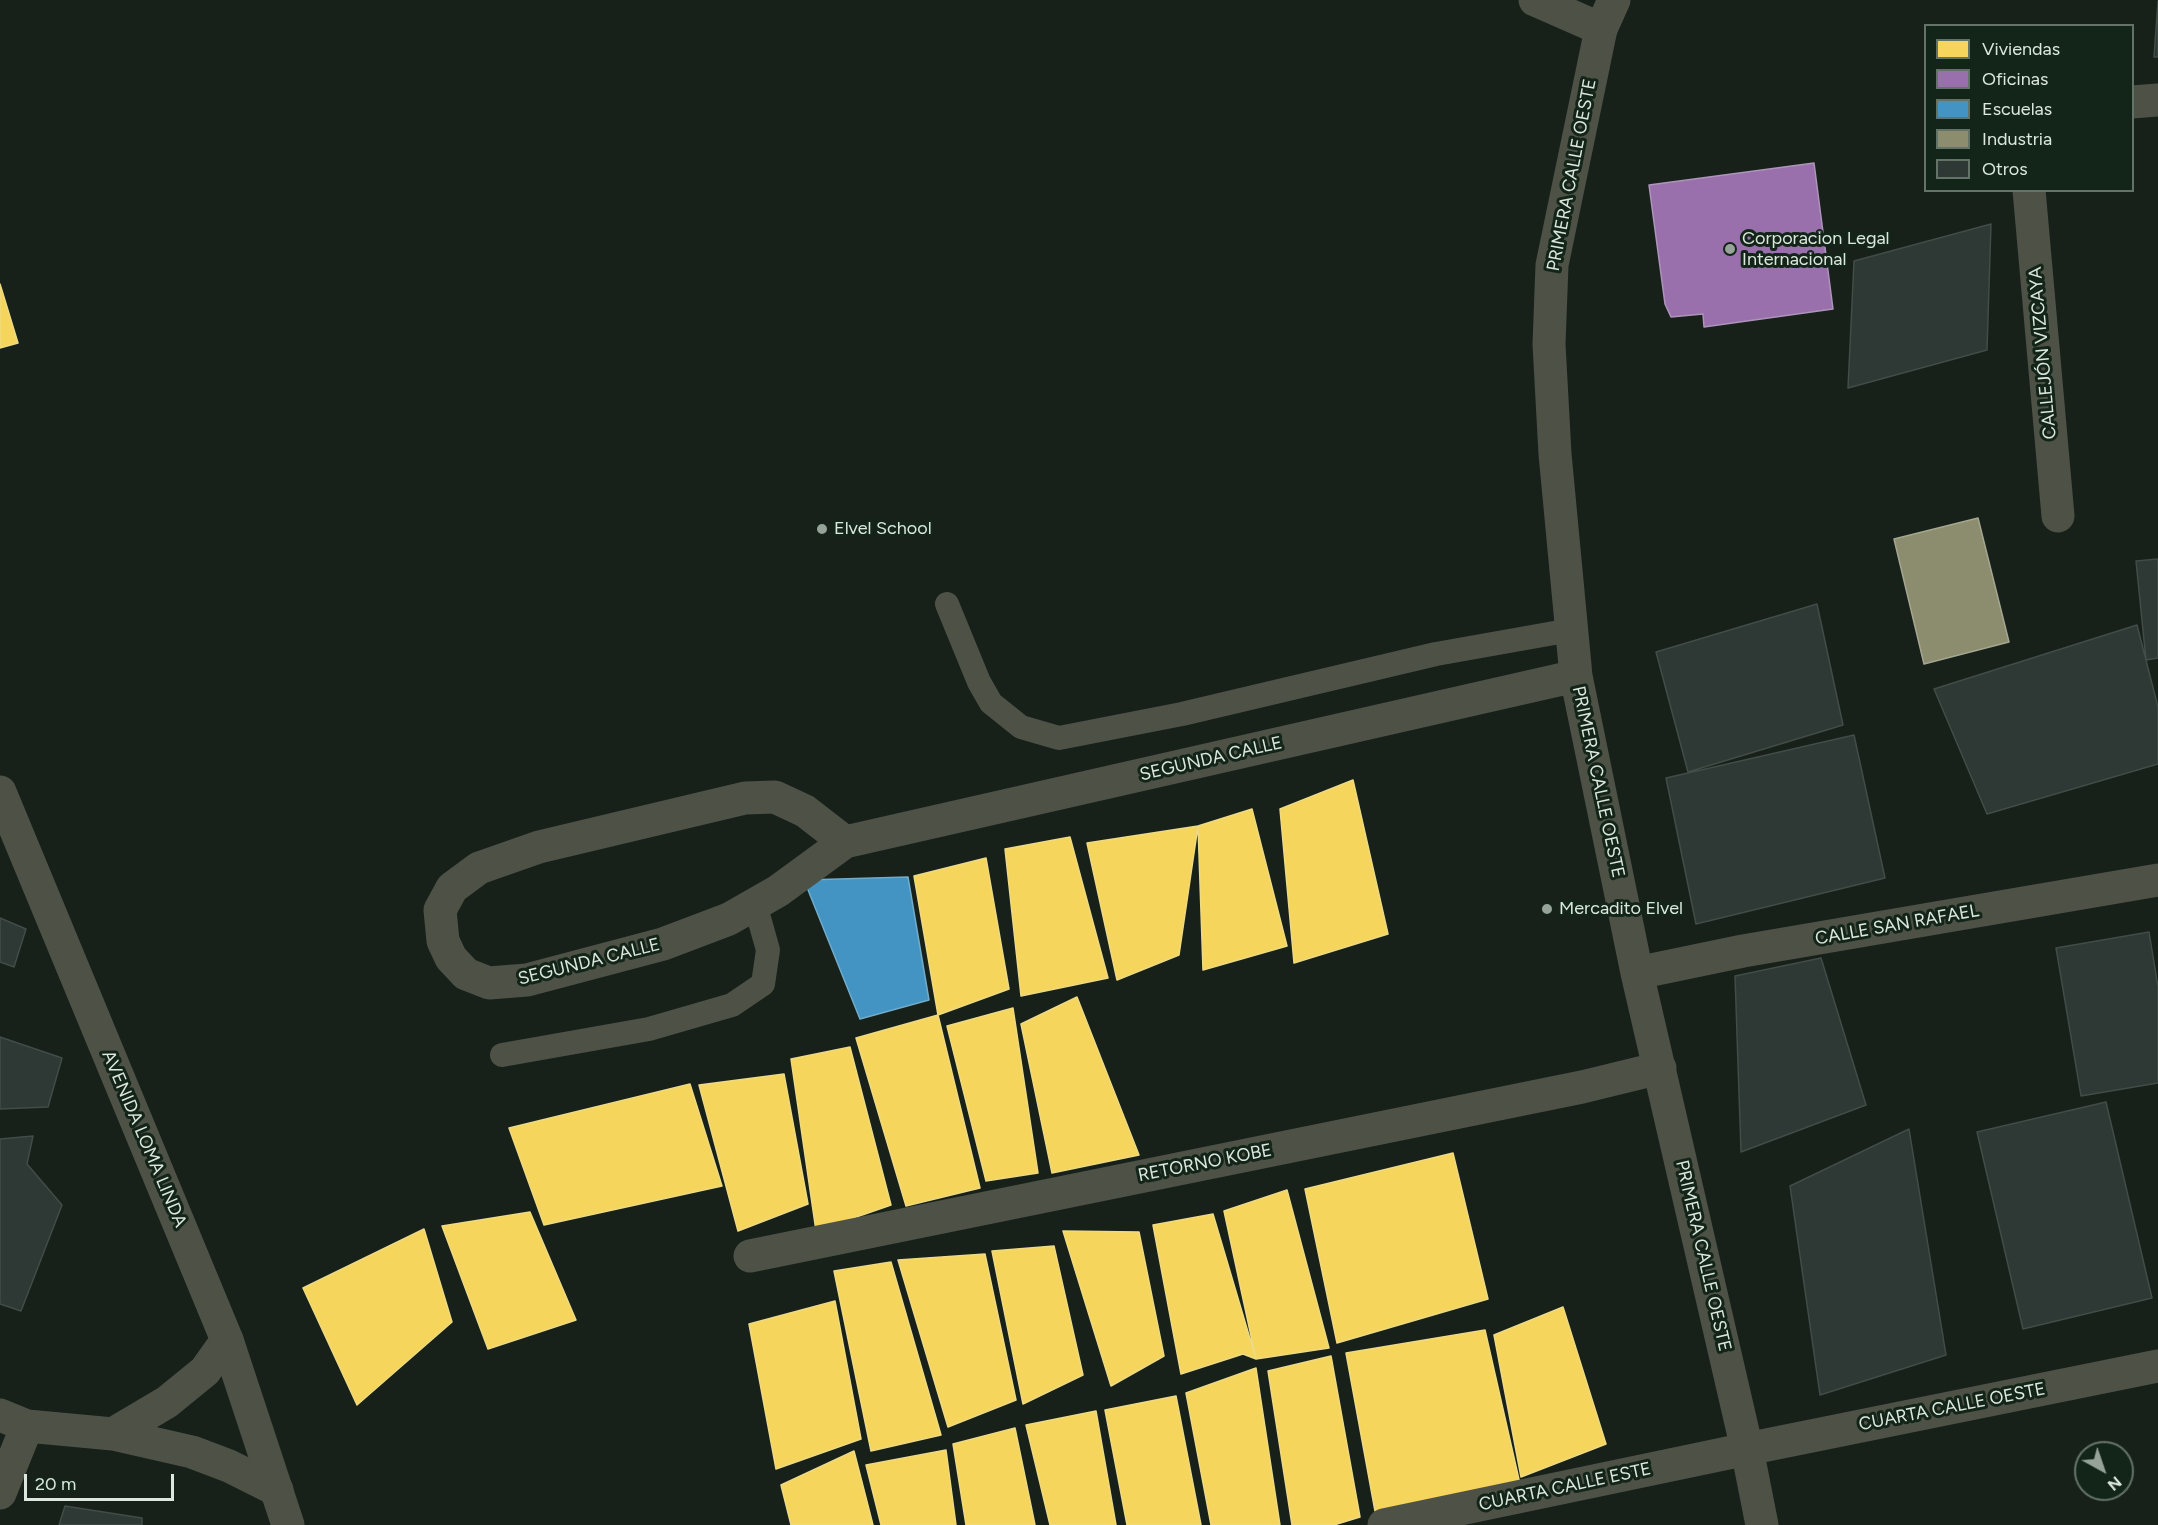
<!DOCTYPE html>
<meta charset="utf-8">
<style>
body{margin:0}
#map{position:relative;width:2158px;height:1525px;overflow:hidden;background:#17211a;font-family:Figtree,sans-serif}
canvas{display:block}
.legend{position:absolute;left:1924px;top:24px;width:210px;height:168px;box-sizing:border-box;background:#132518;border:2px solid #637367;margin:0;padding:8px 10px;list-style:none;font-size:18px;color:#dce7de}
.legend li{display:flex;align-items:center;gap:12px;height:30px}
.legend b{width:30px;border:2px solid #637367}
.north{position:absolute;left:2074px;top:1441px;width:60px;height:60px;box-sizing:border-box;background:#132518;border:2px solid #637367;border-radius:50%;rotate:140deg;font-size:16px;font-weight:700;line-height:24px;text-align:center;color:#dce7de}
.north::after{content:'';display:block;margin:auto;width:21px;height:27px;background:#97a299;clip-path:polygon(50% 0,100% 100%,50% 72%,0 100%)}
.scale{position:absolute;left:24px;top:1474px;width:150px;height:27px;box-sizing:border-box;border:3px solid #dce7de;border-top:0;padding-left:8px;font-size:18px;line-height:21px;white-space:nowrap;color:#dce7de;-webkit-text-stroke:4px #132518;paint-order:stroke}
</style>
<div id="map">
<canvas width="2158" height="1525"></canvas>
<ul class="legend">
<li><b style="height:16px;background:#f6d55c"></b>Viviendas</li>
<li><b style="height:16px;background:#9970ab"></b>Oficinas</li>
<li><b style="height:16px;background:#4393c3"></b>Escuelas</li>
<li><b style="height:16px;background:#8c8c6e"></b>Industria</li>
<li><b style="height:16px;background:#2e3834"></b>Otros</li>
</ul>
<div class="north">N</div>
<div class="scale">20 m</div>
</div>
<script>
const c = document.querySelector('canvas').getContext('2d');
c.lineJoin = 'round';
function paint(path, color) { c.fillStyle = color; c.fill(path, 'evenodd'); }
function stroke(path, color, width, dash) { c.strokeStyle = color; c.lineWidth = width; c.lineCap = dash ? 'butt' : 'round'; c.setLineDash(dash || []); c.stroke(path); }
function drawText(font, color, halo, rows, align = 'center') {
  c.font = font + ' Figtree,sans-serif'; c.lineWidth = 6; c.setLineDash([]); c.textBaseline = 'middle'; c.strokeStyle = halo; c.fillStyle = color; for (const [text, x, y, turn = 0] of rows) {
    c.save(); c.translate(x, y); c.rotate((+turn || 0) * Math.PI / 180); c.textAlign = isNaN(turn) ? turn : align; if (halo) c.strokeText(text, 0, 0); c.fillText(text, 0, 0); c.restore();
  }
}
const homes = new Path2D(`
 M0,284L18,343L0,348Z
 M1353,780L1388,934L1294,963L1280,809Z
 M1252,809L1287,946L1203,970L1198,826Z
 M1198,826L1179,955L1117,980L1087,843Z
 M1070,837L1108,978L1021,996L1005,849Z
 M986,858L1009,989L938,1015L914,876Z
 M1077,997L1139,1155L1052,1173L1021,1024Z
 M1013,1008L1038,1173L986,1181L947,1026Z
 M938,1015L980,1188L906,1206L856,1038Z
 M850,1047L891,1205L816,1231L791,1059Z
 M784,1074L808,1204L738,1231L699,1085Z
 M690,1084L722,1186L544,1225L509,1128Z
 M1453,1153L1488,1299L1337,1343L1305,1189Z
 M1287,1190L1329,1348L1256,1359L1224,1211Z
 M530,1212L576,1320L488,1349L442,1226Z
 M1213,1214L1256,1359L1243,1354L1181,1374L1153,1225Z
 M424,1229L452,1322L357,1405L303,1288Z
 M1063,1231L1139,1232L1164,1356L1111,1386Z
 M1054,1246L1083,1375L1023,1404L992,1251Z
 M985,1254L1016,1400L948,1427L898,1260Z
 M891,1262L941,1435L871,1451L834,1271Z
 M835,1301L861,1439L776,1469L749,1324Z
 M1563,1307L1606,1444L1521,1477L1494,1335Z
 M1485,1330L1520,1484L1375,1511L1346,1353Z
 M1331,1356L1360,1517L1334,1525H1292L1268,1371Z
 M1256,1368L1280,1525H1211L1186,1393Z
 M1176,1396L1201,1525H1127L1105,1410Z
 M1096,1411L1116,1525H1050L1026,1425Z
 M1015,1428L1035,1525H966L953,1444Z
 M946,1450L956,1525H881L866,1465Z
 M854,1451L873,1525H791L781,1485Z`);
const offices = new Path2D(`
 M1814,163L1833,309L1704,327L1703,314L1671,317L1665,304L1649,185Z`);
const schools = new Path2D(`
 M908,877L929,1000L860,1019L804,880Z`);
const industry = new Path2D(`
 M1978,518L2009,642L1924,664L1894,539Z`);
const building = new Path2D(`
 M2158,1V57H2154Z
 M1991,224L1987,350L1848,388L1854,261Z
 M2158,559V658L2146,660L2136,561Z
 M1817,604L1843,725L1688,772L1656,652Z
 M2137,625L2158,707V764L1987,814L1934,689Z
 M1854,735L1885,878L1696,924L1666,778Z
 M0,918L26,929L14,967L0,962Z
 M2149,932L2158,987V1083L2081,1096L2056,948Z
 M1821,958L1866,1105L1741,1152L1735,976Z
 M0,1037L62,1058L48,1107L0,1109Z
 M2106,1102L2152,1298L2023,1329L1977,1132Z
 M1909,1129L1946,1355L1820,1395L1790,1186Z
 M33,1136L27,1164L62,1205L21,1311L0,1304V1139Z
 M65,1506L142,1518V1525H59Z`);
const service = new Path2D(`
 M947,604L979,682L991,703L1021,727L1059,738L1182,714L1436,654L1571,630
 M502,1055L649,1029L732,1005L763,984L768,950L755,904`);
const minor = new Path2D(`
 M1601,29L1552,265L1549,344L1555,454L1576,676L1637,973L1747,1449L1762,1525
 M2132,102L2158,100
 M2029,190L2058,516
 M845,842L805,811L775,797L745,798L539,847L479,868L452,888L440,910L443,941L451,958L466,974L489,983L527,980L663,944L729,919L778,891L845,842L1576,676
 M1637,973L1743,951L2158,880
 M750,1256L1582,1087L1660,1068
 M0,1415L27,1426L113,1434L192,1452L229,1466L277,1490
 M113,1434L167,1402L205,1371L227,1340
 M0,1493L27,1426
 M1384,1525L1747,1449L2158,1366`);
const tertiary = new Path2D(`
 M1535,0L1601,29L1614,0
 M0,792L227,1340L288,1525`);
const markers = [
 [1730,249,6,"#97a299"],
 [822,529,6,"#97a299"],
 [1547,909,6,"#97a299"]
];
const streetNames = [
 ["PRIMERA CALLE OESTE",1572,175,-79],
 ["CALLEJÓN VIZCAYA",2043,353,-95],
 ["SEGUNDA CALLE",1211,759,-13],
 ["PRIMERA CALLE OESTE",1598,782,78],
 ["CALLE SAN RAFAEL",1897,925,-10],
 ["SEGUNDA CALLE",589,962,-14],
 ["AVENIDA LOMA LINDA",144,1139,67],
 ["RETORNO KOBE",1205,1163,-11],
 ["PRIMERA CALLE OESTE",1703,1256,77],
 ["CUARTA CALLE OESTE",1952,1407,-11],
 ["CUARTA CALLE ESTE",1565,1487,-12]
];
const poiNames = [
 ["Corporacion Legal",1742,239],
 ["Internacional",1742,260],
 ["Elvel School",834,529],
 ["Mercadito Elvel",1559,909]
];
paint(homes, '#f6d55c');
stroke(homes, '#eeda83', 1.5);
paint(offices, '#9970ab');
stroke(offices, '#ad94ba', 1.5);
paint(schools, '#4393c3');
stroke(schools, '#71accb', 1.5);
paint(industry, '#8c8c6e');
stroke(industry, '#a4a790', 1.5);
paint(building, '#2e3834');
stroke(building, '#424c48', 1.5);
stroke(service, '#4e5246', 24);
stroke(minor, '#4e5246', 33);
stroke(tertiary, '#4e5246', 33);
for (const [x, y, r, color] of markers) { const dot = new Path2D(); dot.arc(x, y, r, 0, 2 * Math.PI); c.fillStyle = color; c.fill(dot); stroke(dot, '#132518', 2); }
drawText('18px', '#dce7de', '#132518', streetNames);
drawText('18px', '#dce7de', '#132518', poiNames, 'left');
</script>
